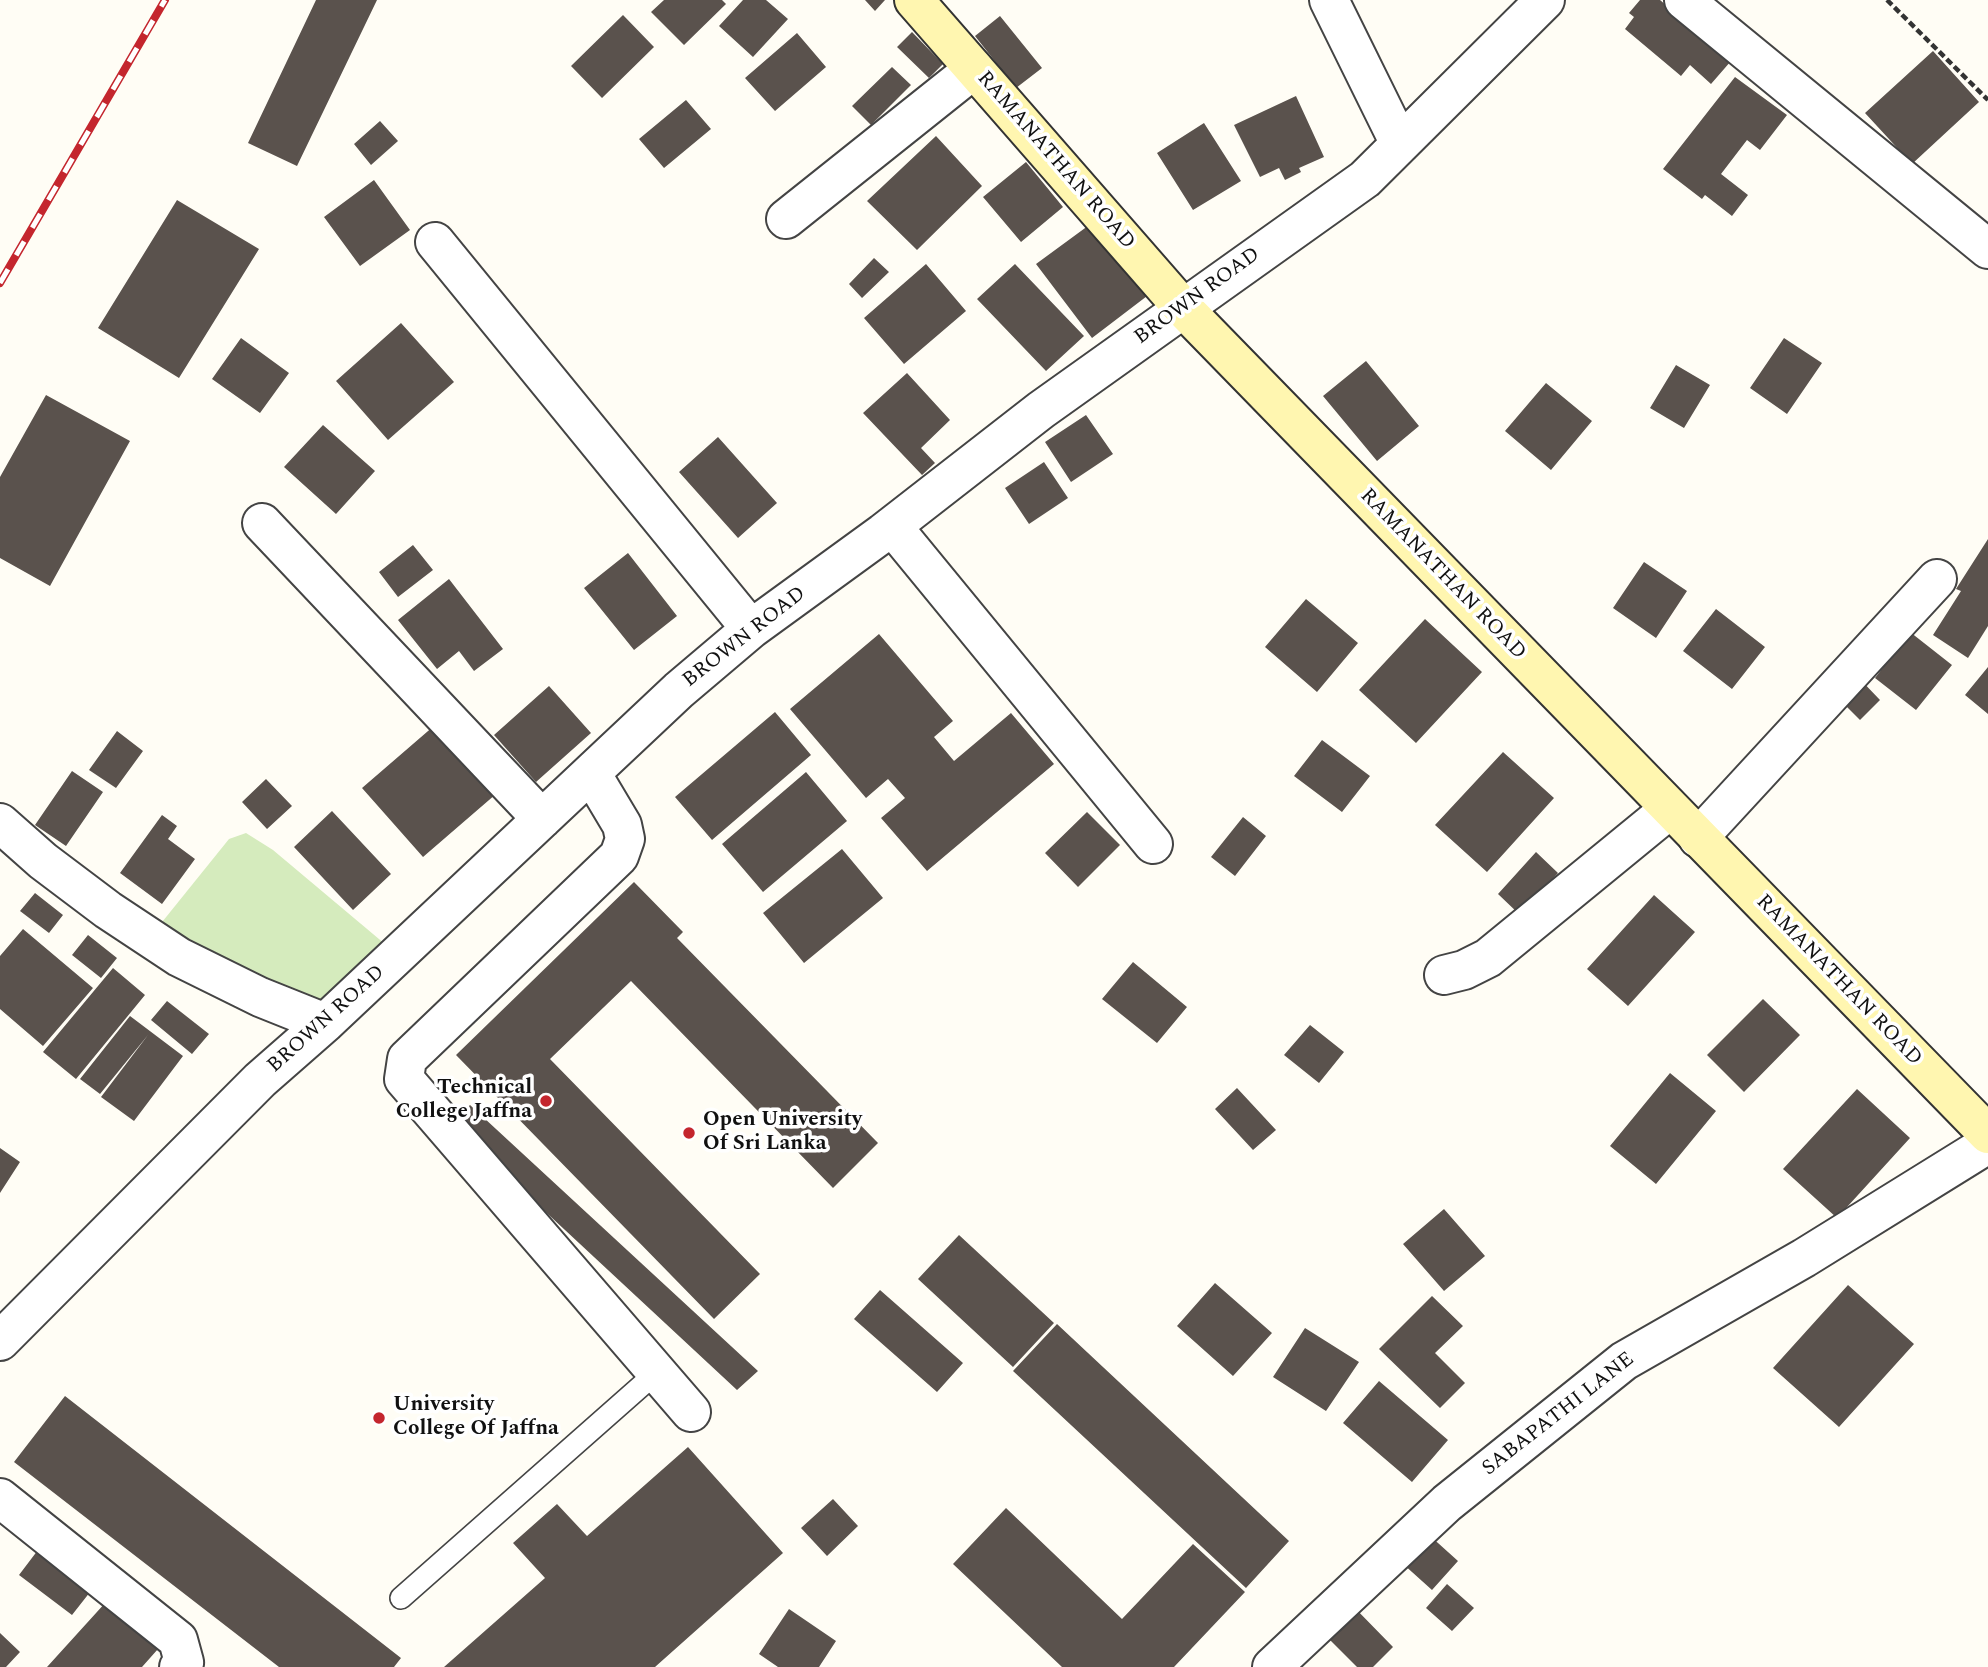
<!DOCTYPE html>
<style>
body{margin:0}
canvas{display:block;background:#fffdf5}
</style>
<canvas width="1988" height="1667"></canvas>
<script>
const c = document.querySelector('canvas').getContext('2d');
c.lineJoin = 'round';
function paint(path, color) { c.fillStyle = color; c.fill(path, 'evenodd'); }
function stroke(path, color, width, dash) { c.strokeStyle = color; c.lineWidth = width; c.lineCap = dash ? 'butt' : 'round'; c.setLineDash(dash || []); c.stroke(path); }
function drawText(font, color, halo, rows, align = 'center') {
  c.font = font + ' Spectral,serif'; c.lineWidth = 7; c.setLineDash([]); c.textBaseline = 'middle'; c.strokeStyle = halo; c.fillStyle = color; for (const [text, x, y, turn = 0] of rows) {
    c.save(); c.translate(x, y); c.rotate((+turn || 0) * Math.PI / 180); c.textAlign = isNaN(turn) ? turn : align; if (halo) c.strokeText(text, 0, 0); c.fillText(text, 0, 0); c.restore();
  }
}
const green = new Path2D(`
 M246,833L273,850L398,955L325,1023L150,937L229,839Z`);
const building = new Path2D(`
 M316,0H377L297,166L248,143Z
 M664,0H722L726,4L684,45L651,12Z
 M743,0H766L788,19L753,57L719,26Z
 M865,0H885L875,11Z
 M1640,0H1660L1731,61L1711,84L1690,65L1681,76L1625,29L1634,17L1629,13Z
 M623,15L654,47L602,98L571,66Z
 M1000,16L1042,68L1016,88L975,36Z
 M912,32L943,64L929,78L897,47Z
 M797,33L826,67L775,111L745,78Z
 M1933,51L1979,102L1912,164L1865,113Z
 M892,67L911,85L871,125L852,106Z
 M1735,77L1787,115L1760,150L1747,140L1721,174L1748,195L1732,216L1705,195L1702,199L1663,169Z
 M1296,96L1324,157L1299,168L1301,172L1285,180L1279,168L1260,177L1234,125Z
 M686,100L711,129L664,168L639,139Z
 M380,121L398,141L371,165L354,144Z
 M1204,123L1241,181L1193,210L1157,153Z
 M936,136L982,186L917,250L867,201Z
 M1026,162L1063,207L1021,242L983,197Z
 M374,180L410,230L360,266L324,217Z
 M177,200L259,249L179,378L98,328Z
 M1096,220L1151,293L1092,338L1036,264Z
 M874,258L889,272L862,298L849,284Z
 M926,264L966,311L904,364L864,318Z
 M1015,264L1084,336L1046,371L977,299Z
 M401,323L454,382L388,440L336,381Z
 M241,338L289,373L260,413L212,379Z
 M1784,338L1822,363L1787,414L1750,388Z
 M1366,361L1419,426L1377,461L1323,396Z
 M1676,365L1710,385L1684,428L1650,408Z
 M907,373L950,420L921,448L935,463L922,475L863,413Z
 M1546,383L1592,421L1551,470L1505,431Z
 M46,395L130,441L50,586L0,558V477Z
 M1086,415L1113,454L1071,482L1045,442Z
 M323,425L375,471L336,514L284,467Z
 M718,437L777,503L738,538L679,472Z
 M1044,462L1068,498L1029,524L1005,488Z
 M1988,539V626L1968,658L1933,635L1961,591L1956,589Z
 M413,545L433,570L398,597L379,572Z
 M628,553L677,616L634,650L584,588Z
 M1644,562L1687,591L1656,638L1613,608Z
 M449,579L503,649L474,671L459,651L437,669L398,620Z
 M1306,599L1358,643L1317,692L1265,647Z
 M1716,609L1765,647L1732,689L1683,651Z
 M1425,619L1482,672L1416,743L1359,690Z
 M1910,632L1952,665L1916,710L1875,678Z
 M879,634L953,721L934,737L954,761L1011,713L1054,764L927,871L881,818L905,798L888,779L866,798L790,709Z
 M1988,667V714L1965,695Z
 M1857,676L1880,700L1860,720L1836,696Z
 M549,686L591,733L536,782L494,735Z
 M775,712L811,755L712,840L675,797Z
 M435,725L496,794L423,857L362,788Z
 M117,731L143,751L116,788L89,770Z
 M1322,740L1370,776L1342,812L1294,776Z
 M1503,752L1554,798L1487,872L1435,825Z
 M72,771L103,792L66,846L35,825Z
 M806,772L847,821L763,892L722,844Z
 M266,779L292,806L267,829L242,802Z
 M332,811L391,874L353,910L294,847Z
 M1087,812L1120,845L1078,887L1045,853Z
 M162,815L177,826L168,839L195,859L162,904L120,873Z
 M1243,817L1266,836L1235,876L1211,857Z
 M842,849L883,898L804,963L763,913Z
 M1536,852L1558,873L1520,915L1498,894Z
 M634,882L683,932L677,938L878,1143L833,1188L631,981L550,1059L760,1274L714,1319L456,1055Z
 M35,893L63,915L49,933L20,911Z
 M1654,895L1695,932L1628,1006L1587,969Z
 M23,929L93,988L43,1046L0,1009V956Z
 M88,935L117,958L101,978L72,955Z
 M1133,962L1187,1007L1157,1043L1102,999Z
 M113,968L145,995L76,1079L43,1052Z
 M1763,999L1800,1035L1744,1092L1707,1055Z
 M167,1001L209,1034L192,1054L151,1020Z
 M130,1016L183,1056L134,1121L101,1097L148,1035L100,1094L80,1079Z
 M1310,1025L1344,1052L1319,1083L1284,1055Z
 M1670,1073L1716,1111L1656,1184L1610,1146Z
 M1237,1088L1276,1130L1253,1150L1215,1109Z
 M1857,1089L1910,1138L1837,1218L1783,1169Z
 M470,1105L758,1371L737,1390L451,1124Z
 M0,1148L20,1162L0,1193Z
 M1444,1209L1485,1256L1444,1291L1403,1244Z
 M959,1235L1054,1323L1013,1367L918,1279Z
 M1215,1283L1272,1333L1233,1376L1177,1326Z
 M1848,1285L1914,1344L1839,1427L1773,1368Z
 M880,1290L963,1363L937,1392L854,1319Z
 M1432,1296L1463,1326L1435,1353L1465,1383L1440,1408L1379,1349Z
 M1057,1324L1289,1541L1246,1588L1013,1371Z
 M1305,1328L1359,1362L1326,1411L1273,1377Z
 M1379,1381L1448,1440L1412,1482L1343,1423Z
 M65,1396L401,1658L394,1667H279L14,1462Z
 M688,1447L783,1553L655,1667H444L545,1578L513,1543L557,1504L587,1536Z
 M833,1499L858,1526L827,1556L801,1528Z
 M1006,1508L1122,1619L1193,1544L1245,1592L1174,1667H1062L953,1564Z
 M1428,1534L1458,1561L1432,1590L1402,1563Z
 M41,1546L94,1587L72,1615L19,1575Z
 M1447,1584L1474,1608L1452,1631L1426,1608Z
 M106,1602L158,1649L142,1667H47Z
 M1351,1604L1393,1647L1373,1667H1357L1322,1632Z
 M789,1609L836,1641L819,1667H778L759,1654Z
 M0,1633L20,1652L6,1667H0Z`);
const path = new Path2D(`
 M1887,0L1988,100`);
const service = new Path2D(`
 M401,1598L657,1372`);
const minor = new Path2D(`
 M1329,0L1400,144
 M1684,0L1988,249
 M786,219L974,69
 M435,242L751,629
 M262,523L542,819
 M892,526L1153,844
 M591,773L622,825L625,839L619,856L407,1059L404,1079L691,1412
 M0,823L43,861L108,910L179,957L260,997L325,1023
 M1698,838L1937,579
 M1444,975L1464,970L1488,958L1670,809
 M0,1341L260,1080L325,1023L679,690L751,629L883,533L1041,410L1365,179L1545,0
 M0,1498L178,1640L184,1662L179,1667
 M1272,1667L1447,1503L1624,1361L1804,1258L1988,1144`);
const secondary = new Path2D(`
 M914,0L1183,308L1988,1134`);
const rail = new Path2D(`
 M0,283L165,0`);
const markers = [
 [546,1101,7,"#c4262e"],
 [689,1133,7,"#c4262e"],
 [379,1418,7,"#c4262e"]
];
const streetNames = [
 ["RAMANATHAN ROAD",1055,161,49],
 ["BROWN ROAD",1198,297,-36],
 ["RAMANATHAN ROAD",1442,575,46],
 ["BROWN ROAD",745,638,-38],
 ["RAMANATHAN ROAD",1838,981,46],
 ["BROWN ROAD",327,1020,-42],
 ["SABAPATHI LANE",1559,1415,-38]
];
const poiNames = [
 ["Technical",532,1089,"right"],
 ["College Jaffna",532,1113,"right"],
 ["Open University",703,1121],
 ["Of Sri Lanka",703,1145],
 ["University",393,1406],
 ["College Of Jaffna",393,1430]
];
paint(green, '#d5ebbd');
paint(building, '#5a524d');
stroke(service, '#444', 24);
stroke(minor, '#444', 42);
stroke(secondary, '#333', 42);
stroke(path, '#333', 4.5, [7, 3.5]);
stroke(service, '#fff', 21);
stroke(minor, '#fff', 38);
stroke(secondary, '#fff6b0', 38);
stroke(rail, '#c4262e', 8);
stroke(rail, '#fff', 5, [16]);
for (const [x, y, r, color] of markers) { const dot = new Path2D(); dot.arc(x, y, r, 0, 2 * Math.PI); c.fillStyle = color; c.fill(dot); stroke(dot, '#fff', 2.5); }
drawText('21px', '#111', '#fff', streetNames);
drawText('bold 21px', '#111', '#fff', poiNames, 'left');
</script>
